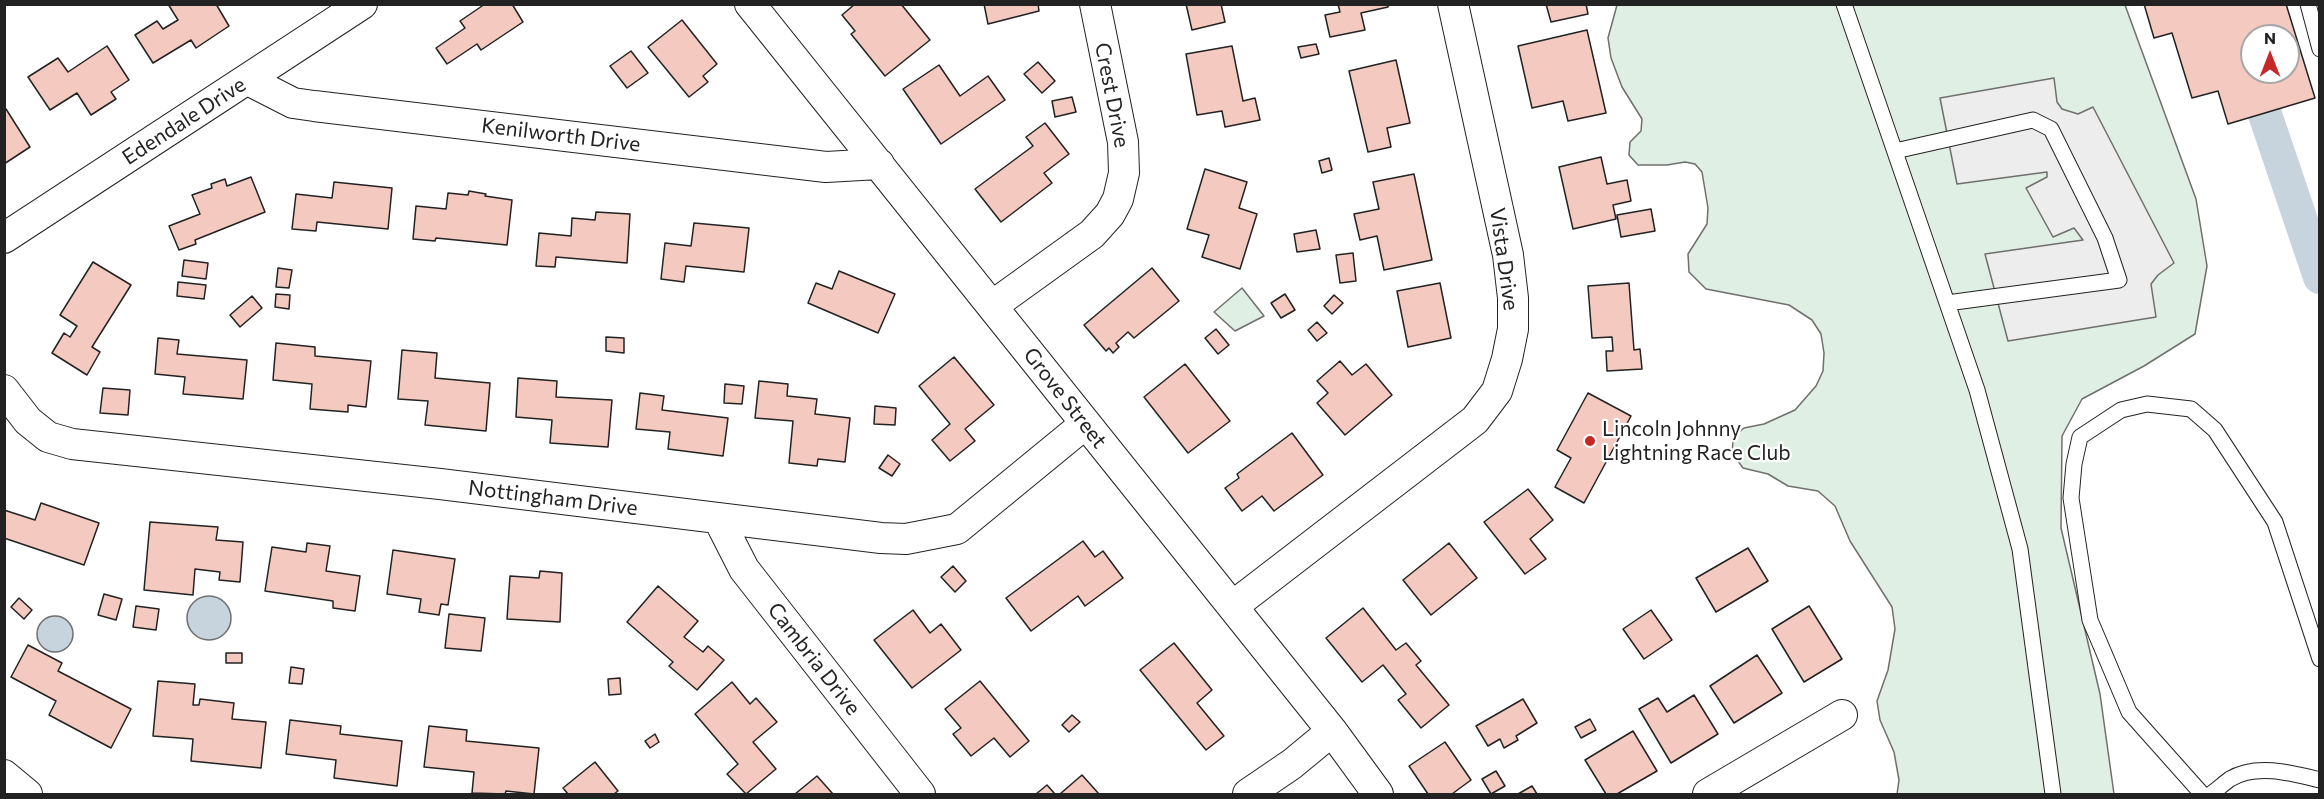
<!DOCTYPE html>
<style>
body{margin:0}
#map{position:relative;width:2324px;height:799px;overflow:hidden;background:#fff;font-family:Commissioner,sans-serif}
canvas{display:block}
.frame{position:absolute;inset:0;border:6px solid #222;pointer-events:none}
.north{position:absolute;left:2240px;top:24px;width:60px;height:60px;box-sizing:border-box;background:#fff;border:2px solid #a7a7a7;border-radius:50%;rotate:0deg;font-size:16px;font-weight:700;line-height:24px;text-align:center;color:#222}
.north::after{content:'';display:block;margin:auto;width:21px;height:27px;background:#c62828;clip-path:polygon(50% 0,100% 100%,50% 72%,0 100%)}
</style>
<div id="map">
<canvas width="2324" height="799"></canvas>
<div class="frame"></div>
<div class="north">N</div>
</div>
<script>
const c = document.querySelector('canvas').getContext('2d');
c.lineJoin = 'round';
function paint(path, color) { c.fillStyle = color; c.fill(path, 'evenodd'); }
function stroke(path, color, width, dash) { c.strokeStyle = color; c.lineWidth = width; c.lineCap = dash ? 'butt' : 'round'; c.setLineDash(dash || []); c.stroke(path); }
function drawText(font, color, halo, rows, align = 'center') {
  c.font = font + ' Commissioner,sans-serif'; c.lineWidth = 4.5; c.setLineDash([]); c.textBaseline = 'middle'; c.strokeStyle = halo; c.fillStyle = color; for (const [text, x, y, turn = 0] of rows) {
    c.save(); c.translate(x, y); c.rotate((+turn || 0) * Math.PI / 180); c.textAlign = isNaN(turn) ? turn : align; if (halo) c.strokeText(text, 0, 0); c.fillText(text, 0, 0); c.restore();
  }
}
const green = new Path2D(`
 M1617,5H2125L2196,199L2207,266L2195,334L2144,366L2082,399L2062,436L2061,528L2100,694L2114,794H1897L1899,780L1894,752L1880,720L1877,701L1888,670L1895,629L1892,607L1850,541L1835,506L1818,491L1788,486L1768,474L1743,468L1732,453L1733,441L1738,433L1744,428L1764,424L1795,410L1816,386L1823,371L1824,353L1821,334L1812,320L1789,305L1706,289L1689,272L1688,254L1707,224L1708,208L1702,172L1695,164L1685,162L1667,165H1638L1629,155L1630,142L1641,131L1642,119L1622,87L1611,58L1608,38Z
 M1242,288L1264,316L1235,331L1214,312Z`);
const parking = new Path2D(`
 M2054,78L2057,102L2062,109L2078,114L2093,107L2174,263L2158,275L2151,284L2156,317L2008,341L1985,254L2083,240L2074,228L2053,237L2026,188L2047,177V172L1957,184L1940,98Z`);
const water = new Path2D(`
 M187 618a22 22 0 1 1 44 0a22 22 0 1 1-44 0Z
 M37 634a18 18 0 1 1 36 0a18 18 0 1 1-36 0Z`);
const canal = new Path2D(`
 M2249,67L2320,277`);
const building = new Path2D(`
 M168,4H216L229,26L196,48L191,40L153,63L135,35L157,21L163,29L178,20Z
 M485,4H512L523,22L481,50L477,44L447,64L436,48L465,28L460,21Z
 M855,4H901L930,40L885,76L851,34L855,31L842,15Z
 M984,4H1038L1039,11L988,24Z
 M1186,4H1221L1225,22L1192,30Z
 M1338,4H1388V7L1361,13L1365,30L1330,37L1325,15L1340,12Z
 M1546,4H1586L1588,14L1551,22Z
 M2144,4H2286L2315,98L2228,124L2218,91L2192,98L2172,33L2154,38ZM2252,36H2288V72H2252Z
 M682,20L717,64L703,76L708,82L689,97L648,47Z
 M1587,30L1606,113L1568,121L1563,101L1532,108L1518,46Z
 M1316,44L1319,54L1301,58L1298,47Z
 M107,46L129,80L111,92L116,99L91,115L77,93L50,110L28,77L58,58L68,72Z
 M1232,46L1243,101L1255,98L1260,120L1225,127L1222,111L1197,115L1186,54Z
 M631,51L648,73L627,88L610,66Z
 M1396,60L1410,123L1387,128L1391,147L1368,152L1349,71Z
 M1038,62L1055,81L1042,93L1024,74Z
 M939,65L960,96L988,76L1005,100L941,144L903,89Z
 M1072,97L1076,112L1055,117L1052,101Z
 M6,109L30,147L4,164V110Z
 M1045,123L1069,154L1044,173L1052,183L1001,222L975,189L1033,146L1026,137Z
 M1601,157L1607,184L1627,180L1631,201L1613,205L1616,219L1573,229L1559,167Z
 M1329,158L1332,170L1322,173L1319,161Z
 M1205,169L1247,182L1239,208L1257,214L1240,269L1202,257L1209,235L1187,229Z
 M1414,174L1432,260L1384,270L1377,236L1360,240L1354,214L1379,209L1373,182Z
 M251,177L265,212L195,240L196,244L179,250L169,226L200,214L192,195L212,188L211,184L225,179L227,186Z
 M334,182L392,188L388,229L317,222L316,231L292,229L296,194L332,198Z
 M469,191L486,194L485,196L512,200L507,245L436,238L435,241L413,239L416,206L446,209L448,193L468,195Z
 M1651,209L1655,231L1621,237L1617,215Z
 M596,212L630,214L627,263L556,257L555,267L536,266L539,233L571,236L572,218L595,220Z
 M694,223L749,228L744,272L686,266L684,282L661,279L665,243L691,246Z
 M1316,230L1320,249L1297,252L1294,234Z
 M1353,253L1356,281L1340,283L1336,255Z
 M184,260L208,263L206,279L182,276Z
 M93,262L131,285L92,347L100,352L87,375L52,353L64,333L70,337L77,326L60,315Z
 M278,268L292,270L289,288L276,287Z
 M1152,268L1179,301L1134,338L1128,332L1116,343L1119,347L1113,353L1109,348L1106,351L1084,325Z
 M839,271L895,294L878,333L808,303L816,283L832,289Z
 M178,282L206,285L204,299L177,296Z
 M1440,283L1451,338L1408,347L1397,291Z
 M1629,283L1634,350L1640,349L1642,369L1607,371L1606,351H1613L1612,337L1592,338L1588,286Z
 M276,294L290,295L289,309L275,307Z
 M1285,294L1295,310L1281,318L1271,303Z
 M1334,295L1343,303L1332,314L1324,306Z
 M252,296L262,308L240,327L230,315Z
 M1317,322L1327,333L1317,341L1308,330Z
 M1216,329L1229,345L1218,354L1205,338Z
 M606,337L624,338V353L606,351Z
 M158,338L179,340L177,354L247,360L243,399L183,394L185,377L155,374Z
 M276,343L315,347V356L371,361L366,407L348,405V412L310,409L312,384L273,380Z
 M402,350L437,353L435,378L490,383L486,431L425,425L428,401L398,399Z
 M954,357L994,405L965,429L975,441L950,461L932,440L950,424L919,386Z
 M1340,361L1352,375L1366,364L1392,395L1345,435L1317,403L1328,393L1317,381Z
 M1185,364L1230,421L1188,453L1144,397Z
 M518,378L557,381L556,397L612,400L608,447L550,443L552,420L516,417Z
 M759,381L788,384L787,396L817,399L815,414L850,418L845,462L818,459L817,466L789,463L793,421L755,418Z
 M725,384L744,386L742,404L724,403Z
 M103,388L130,390L128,415L100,413Z
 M640,393L664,396L662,410L728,418L723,456L668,449L670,432L636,429Z
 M1588,393L1631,416L1584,503L1555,487L1571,458L1557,450Z
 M875,406L896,408L895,425L874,424Z
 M1292,433L1323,475L1274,511L1262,496L1242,511L1225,488L1239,478L1237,474Z
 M888,455L900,464L892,476L879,468Z
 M1528,489L1553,520L1530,539L1546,559L1525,574L1484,522Z
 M41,503L99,523L84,565L4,538V510L35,520Z
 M150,522L218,527L216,540L243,542L240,582L219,580L220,572L195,569L193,595L144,590Z
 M1083,541L1095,557L1103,551L1123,578L1085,606L1078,596L1031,631L1006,598Z
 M307,543L330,546L326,571L360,576L355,611L333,608V601L265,591L272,547L306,552Z
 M1449,543L1477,578L1431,615L1403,580Z
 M1748,548L1768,581L1716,612L1696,578Z
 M393,550L455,559L448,605L441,604L439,615L419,612L421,599L387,594Z
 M953,566L966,581L955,592L941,577Z
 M540,571L562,573L560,622L507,619L510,576L539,578Z
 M658,586L698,621L684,637L703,652L708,646L724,660L697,690L669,666L673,662L627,622Z
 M104,594L122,599L116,620L98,615Z
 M19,598L32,610L24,619L11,607Z
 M136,606L159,609L156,630L133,627Z
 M1809,606L1842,659L1804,682L1772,629Z
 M1363,608L1396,650L1406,643L1421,661L1416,665L1449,705L1421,728L1398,700L1406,694L1383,665L1362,682L1326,638Z
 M913,610L930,633L941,624L961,650L912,688L874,640Z
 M1651,610L1672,640L1644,659L1623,629Z
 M449,614L485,618L481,651L445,648Z
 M1174,643L1212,690L1197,703L1224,736L1206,750L1140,670Z
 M28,645L62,663L58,671L131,709L111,748L49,715L56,701L11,677Z
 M226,653H242V663H226Z
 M1757,655L1782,693L1734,723L1710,686Z
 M291,667L304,669L302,684L289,683Z
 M620,678L621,694L609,695L608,679Z
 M158,681L195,684L193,705H199L200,699L234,703L232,719L266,722L261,768L191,761L193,739L153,736Z
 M980,681L1029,741L1010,757L994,738L971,756L953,734L961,728L945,709Z
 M732,682L750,704L756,698L777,722L753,742L776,769L746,794L727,774L738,764L695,714Z
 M1694,695L1718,734L1671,763L1639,709L1658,698L1667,712Z
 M1523,699L1537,723L1516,736L1518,740L1504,748L1500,739L1488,746L1476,726Z
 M1072,715L1080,722L1069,732L1062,725Z
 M1590,719L1596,730L1581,738L1575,727Z
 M290,720L341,726L340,734L402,741L397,786L334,778L336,760L286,754Z
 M429,726L467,730L466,741L539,748L534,794L506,791L505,794L472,793L474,772L424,767Z
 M1633,731L1657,771L1617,794H1606L1585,760Z
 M655,734L659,742L650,748L645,741Z
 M1445,742L1471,780L1452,794H1428L1409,766Z
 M595,762L618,791L614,794H568L563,788Z
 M1496,771L1505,786L1491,794L1482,779Z
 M1082,775L1099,794H1060Z
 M817,776L833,794H795Z
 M1047,785L1055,794H1036Z
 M1532,786L1537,794H1518Z`);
const lane = new Path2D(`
 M1844,4L1977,390L2020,549L2053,794
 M2308,4L2320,49
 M1895,151L2033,120L2051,129L2105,238L2119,280L1947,303
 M2202,794L2129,712L2090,620L2071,498L2074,464L2080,437L2121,410L2147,404L2191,409L2215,430L2275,522L2320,659
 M2211,794C2217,790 2223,784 2230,779C2256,763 2292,773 2320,780`);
const street = new Path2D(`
 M750,4L1332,731L1378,794
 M248,80L293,103L314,106L826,167L879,164
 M4,238L362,4
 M992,306L1092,234L1110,214L1118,199L1124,173L1123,142L1095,4
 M4,390L28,421L48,437L72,444L440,484L881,538L906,539L957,529L1085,424
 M718,518L744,569L920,794
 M1233,606L1475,420L1497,391L1507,359L1513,329V298L1508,255L1453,4
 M4,775L27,794
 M1248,794L1292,764L1332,731
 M1708,794L1842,715`);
const markers = [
 [1590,441,6,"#c62828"]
];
const streetNames = [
 ["Crest Drive",1112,95,79],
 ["Edendale Drive",184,121,-33],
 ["Kenilworth Drive",561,135,7],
 ["Vista Drive",1504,259,82],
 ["Grove Street",1065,398,52],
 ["Nottingham Drive",553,498,7],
 ["Cambria Drive",814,659,52]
];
const poiNames = [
 ["Lincoln Johnny",1602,429],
 ["Lightning Race Club",1602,453]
];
paint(green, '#e0efe3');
stroke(green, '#6f6f6f', 1.5);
paint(parking, '#ededed');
stroke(parking, '#6f6f6f', 1.5);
paint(water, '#c7d3dd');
stroke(water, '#6f6f6f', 1.5);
stroke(canal, '#c7d3dd', 34);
paint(building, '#f3c9c0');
stroke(building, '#222', 1.5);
stroke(lane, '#222', 17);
stroke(street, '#222', 32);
stroke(lane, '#fff', 15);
stroke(street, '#fff', 30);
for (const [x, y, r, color] of markers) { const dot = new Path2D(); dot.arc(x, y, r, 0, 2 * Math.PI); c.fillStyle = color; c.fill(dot); stroke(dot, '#fff', 2); }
drawText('21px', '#222', '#fff', streetNames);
drawText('21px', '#222', '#fff', poiNames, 'left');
</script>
